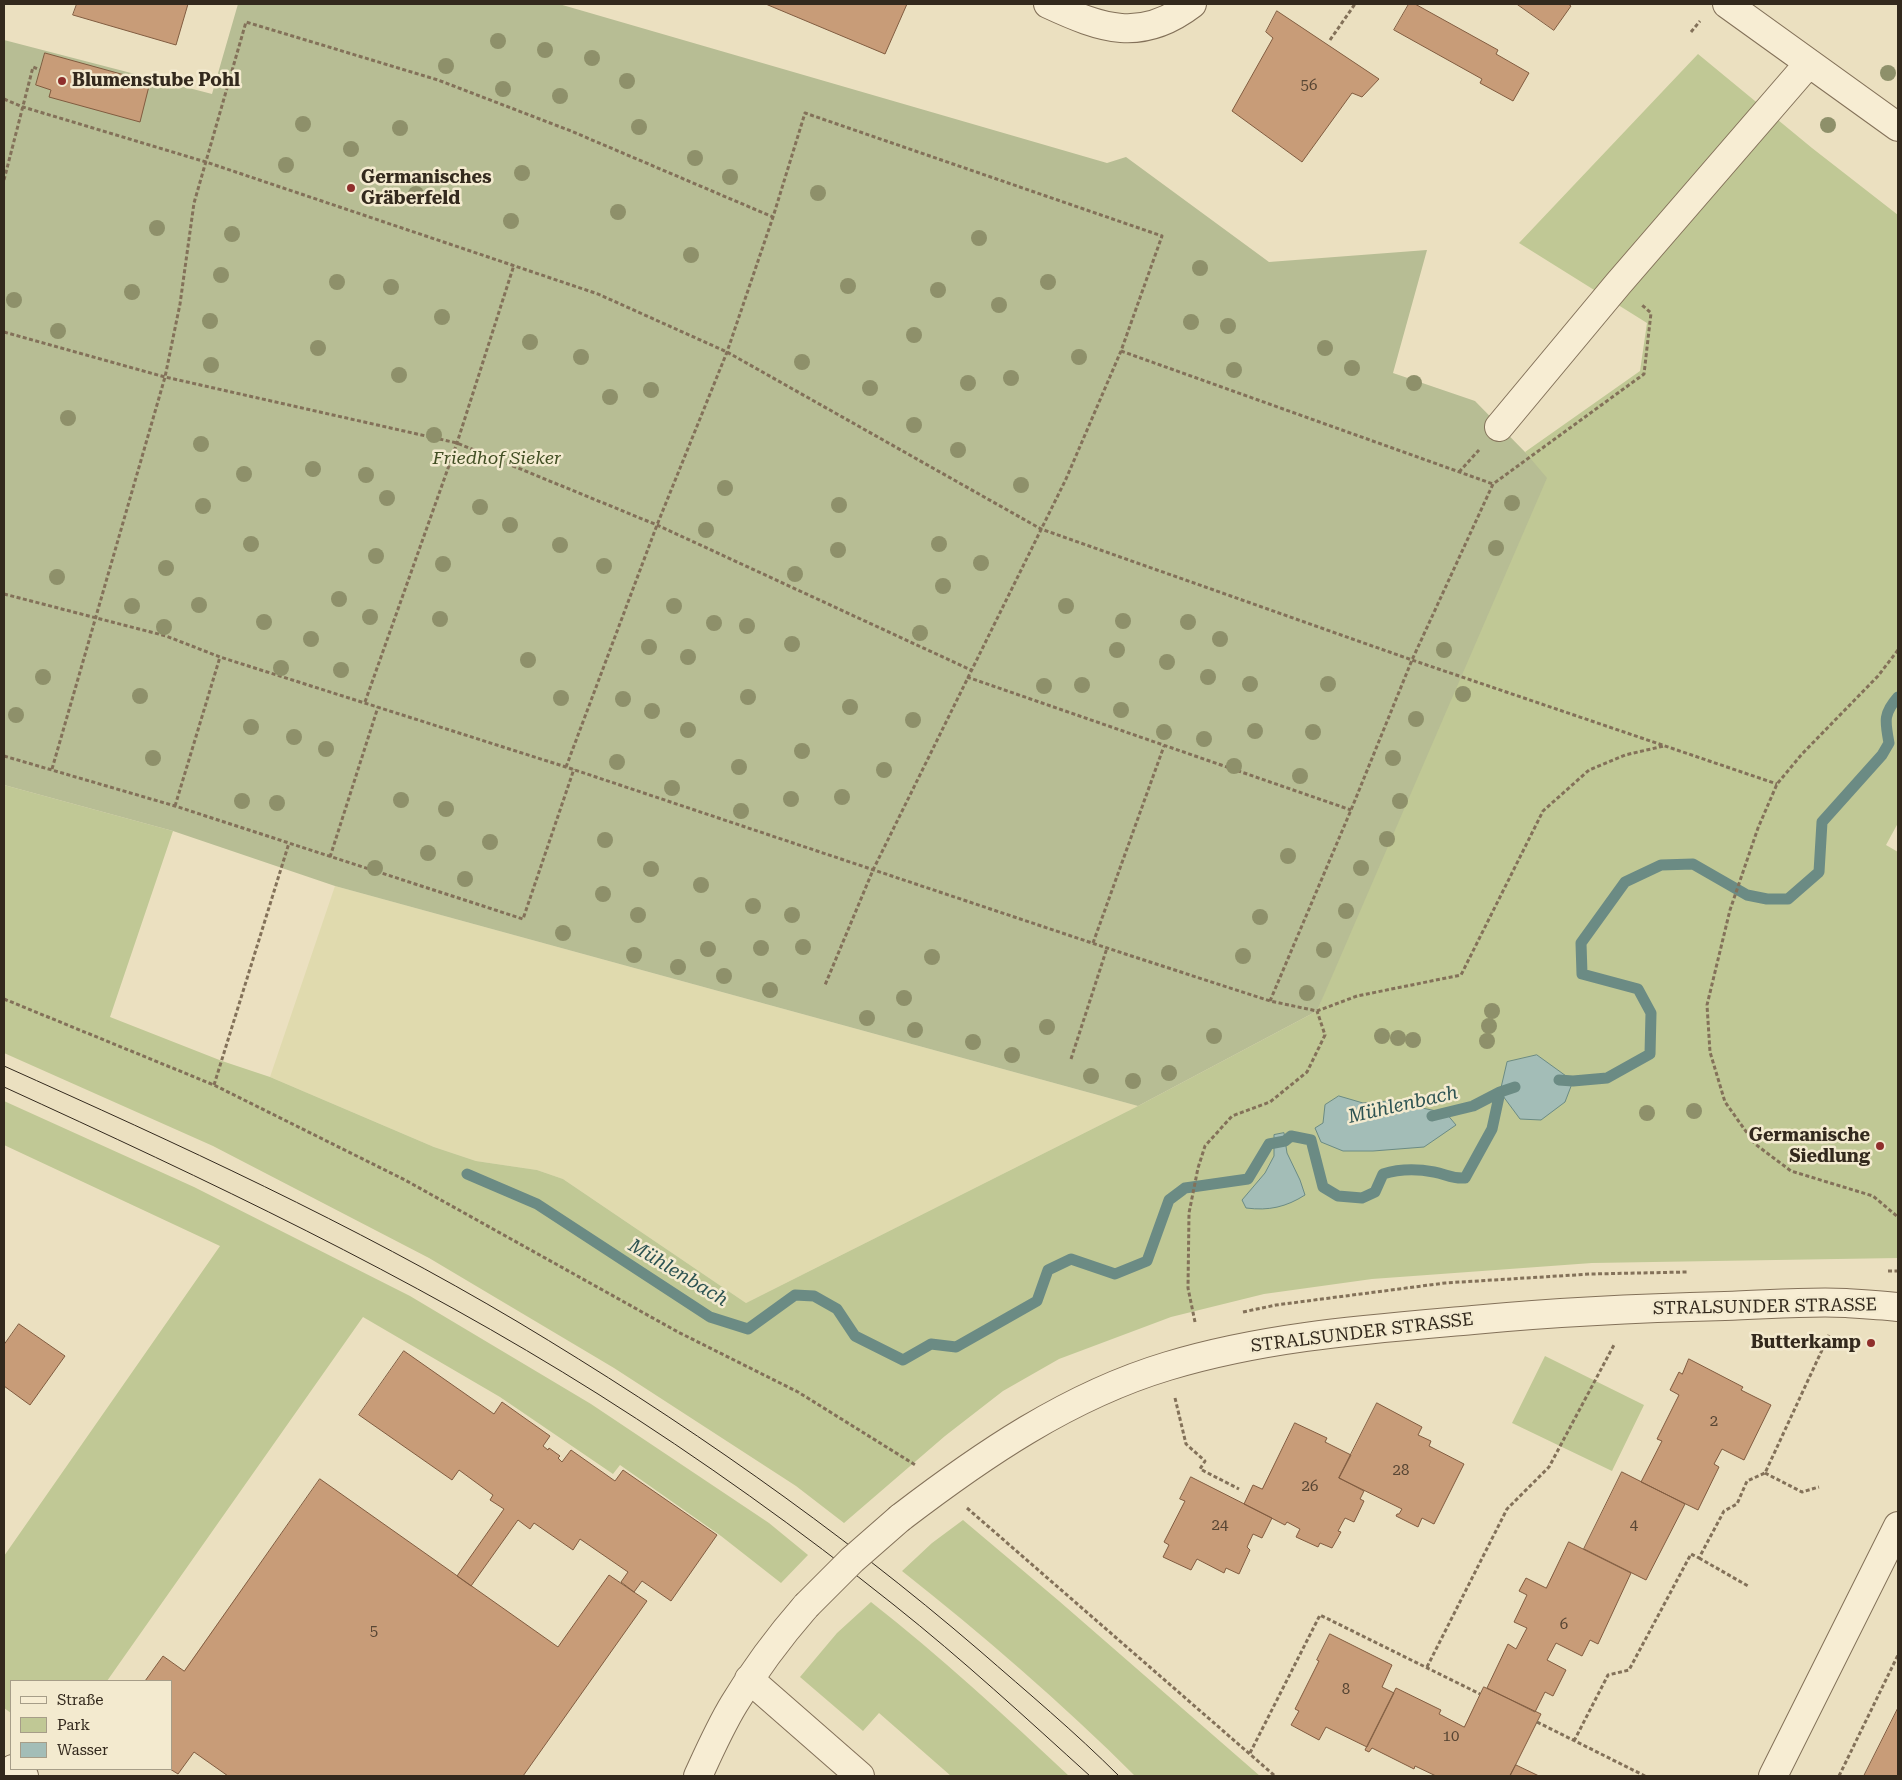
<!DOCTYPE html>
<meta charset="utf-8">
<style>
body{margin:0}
#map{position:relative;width:1902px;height:1780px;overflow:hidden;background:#ebe0c0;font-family:"Roboto Serif",serif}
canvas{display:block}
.frame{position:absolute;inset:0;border:5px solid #33291d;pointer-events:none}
.legend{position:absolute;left:10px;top:1680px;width:162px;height:90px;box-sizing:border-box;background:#f3eacf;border:1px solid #a69d88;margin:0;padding:6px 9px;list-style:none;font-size:15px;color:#33291d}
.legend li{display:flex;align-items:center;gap:10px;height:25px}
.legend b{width:25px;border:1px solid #a69d88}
</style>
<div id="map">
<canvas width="1902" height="1780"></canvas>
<div class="frame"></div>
<ul class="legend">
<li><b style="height:6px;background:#f7edd3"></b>Straße</li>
<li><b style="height:14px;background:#c0c895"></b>Park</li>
<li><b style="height:14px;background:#a3bdb7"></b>Wasser</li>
</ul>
</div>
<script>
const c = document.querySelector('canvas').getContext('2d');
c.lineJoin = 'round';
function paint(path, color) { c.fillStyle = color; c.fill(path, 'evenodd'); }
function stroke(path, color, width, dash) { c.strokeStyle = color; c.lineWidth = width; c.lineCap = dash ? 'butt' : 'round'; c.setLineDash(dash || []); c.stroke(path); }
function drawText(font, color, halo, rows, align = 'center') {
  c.font = font + ' "Roboto Serif",serif'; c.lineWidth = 5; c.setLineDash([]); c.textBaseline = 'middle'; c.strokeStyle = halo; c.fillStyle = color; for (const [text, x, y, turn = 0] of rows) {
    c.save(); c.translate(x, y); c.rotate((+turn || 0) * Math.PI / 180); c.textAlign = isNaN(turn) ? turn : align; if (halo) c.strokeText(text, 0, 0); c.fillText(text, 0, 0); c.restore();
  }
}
const farmland = new Path2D(`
 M335,886L1138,1106L746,1303L563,1179L537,1170L476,1161L434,1147L270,1077Z`);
const green = new Path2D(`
 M1698,54L1812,148L1898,215V823L1886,845L1898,852V1258L1592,1263L1372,1279L1264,1294L1171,1317L1059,1359L1003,1391L945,1436L844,1523L796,1486L614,1368L429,1258L213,1146L4,1053V785L173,831L110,1017L222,1061L270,1077L434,1147L476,1161L537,1170L563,1179L746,1303L1138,1106L1317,1011L1529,458L1525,452L1640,371L1647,323L1519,243Z
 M4,1101L194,1187L410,1296L591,1404L769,1523L808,1555L781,1583L721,1536L620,1465L613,1474L500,1397L363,1317L107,1681H11V1713L4,1708V1556L220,1246L4,1145Z
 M1545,1356L1644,1405L1612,1471L1512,1423Z
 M963,1520L1059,1601L1260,1776H1135C1062,1703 983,1635 902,1571L932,1543Z
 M871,1602C940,1656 1005,1716 1069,1776H951L879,1713L863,1731L800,1677L837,1633Z`);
const cemetery = new Path2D(`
 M238,4H559L1107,163L1126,157L1269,262L1427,250L1393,373L1475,401L1525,452L1547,478L1317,1011L1138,1106L335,886L173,831L4,785V40L212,94Z`);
const water = new Path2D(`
 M1537,1055L1573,1081L1565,1102L1541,1120L1520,1119L1500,1092L1507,1062Z
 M1339,1096L1363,1103L1389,1101L1446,1113L1456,1125L1424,1147L1373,1151H1343L1321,1142L1315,1128L1323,1123L1325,1105Z
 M1284,1133L1287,1153L1300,1180L1305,1195C1286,1207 1269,1211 1246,1208L1242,1200L1265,1173L1274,1156V1135Z`);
const stream = new Path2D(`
 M1559,1080L1573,1081L1607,1078L1650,1054L1651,1013L1638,989L1582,974L1581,943L1625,882L1661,865L1693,864L1747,895L1767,899H1788L1819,872L1822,822L1882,755L1889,743C1885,721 1883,714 1898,697
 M1432,1116L1473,1106L1500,1092
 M467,1174L537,1204L710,1317L748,1329L795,1295L814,1296L837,1309L855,1336L903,1360L931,1344L956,1347L1037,1301L1048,1270L1071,1259L1115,1274L1147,1261L1169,1200L1185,1188L1248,1179L1269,1144L1285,1141L1291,1136L1311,1140L1323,1187L1338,1196L1362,1198L1375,1192L1383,1174C1399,1169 1418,1169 1434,1172C1446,1174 1451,1179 1465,1178L1492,1129L1500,1092L1515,1087`);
const building = new Path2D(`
 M77,4H188L176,45L73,15Z
 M769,4H907L885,54L768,5Z
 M1409,4H1415L1498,50L1496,54L1529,73L1513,101L1480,83L1482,79L1394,30Z
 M1517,4H1568L1571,6L1554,30Z
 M1277,11L1379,79L1362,97L1352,93L1302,162L1232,111L1273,38L1266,32Z
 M45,53L150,82L140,122L49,97L51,90L36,85Z
 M19,1324L65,1356L30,1405L4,1386V1345Z
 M404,1351L494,1414L502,1402L550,1436L543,1446L548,1450L549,1448L560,1456L558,1458L562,1462L571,1450L615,1481L623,1470L717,1535L671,1601L642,1581L634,1592L621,1582L628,1572L580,1539L573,1550L534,1523L530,1529L518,1520L471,1586L457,1576L504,1509L490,1500L493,1495L459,1470L452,1480L359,1415Z
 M1689,1359L1743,1387L1741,1390L1771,1405L1744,1460L1722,1449L1714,1464L1719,1467L1698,1510L1641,1482L1662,1441L1657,1439L1679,1395L1670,1390L1679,1372L1682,1374Z
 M1377,1403L1422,1427L1418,1435L1431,1441L1429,1446L1464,1464L1434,1524L1422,1518L1418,1527L1396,1516L1397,1514H1399L1402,1509L1339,1478Z
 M1295,1423L1327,1438L1325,1442L1351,1455L1339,1478L1364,1491L1360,1499L1364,1501L1354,1522L1345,1518L1338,1531L1341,1532L1332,1548L1320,1543L1318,1547L1296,1537L1300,1529L1287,1522L1285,1525L1244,1504L1253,1485L1262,1489Z
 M1622,1472L1685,1504L1646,1580L1584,1549Z
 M1191,1477L1272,1518L1262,1538L1253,1534L1247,1547L1250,1550L1239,1574L1226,1568L1224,1573L1197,1559L1191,1570L1163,1557L1169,1545L1164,1542L1185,1501L1180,1499Z
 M320,1479L558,1647L609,1575L647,1601L523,1776H228L194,1752L178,1774L170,1769L171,1681H145L163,1656L184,1671Z
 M1569,1542L1631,1573L1598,1644L1590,1640L1582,1656L1556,1643L1547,1660L1566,1670L1553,1696L1545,1692L1535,1712L1487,1688L1508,1644L1516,1649L1527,1628L1514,1622L1527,1595L1519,1591L1526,1578L1546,1588Z
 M1330,1634L1392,1665L1382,1687L1394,1693L1367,1747L1326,1727L1319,1740L1291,1725L1299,1711L1295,1709L1319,1661L1317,1660Z
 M1484,1687L1541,1714L1510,1776H1436L1415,1766L1414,1769L1372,1748L1369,1752L1365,1750L1396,1688L1441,1710L1439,1714L1464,1727Z
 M1898,1708V1776H1864Z
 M1516,1765L1539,1776H1510Z`);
const path = new Path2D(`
 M1691,32L1700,21
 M1330,40L1355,4
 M4,99L23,107L206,162L598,294L727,352L1041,529L1412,660L1777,784
 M4,180L33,67L40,70
 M4,332L165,377L457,443L657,525L971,670
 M1121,351L1493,484
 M1459,472L1479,450
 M4,594L166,636L220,657L566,767L1107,948L1270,1001L1317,1011L1357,996L1461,975L1543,811L1589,770L1625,755L1664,746
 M1898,650L1878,676L1802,754L1777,784L1758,828L1730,910L1707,1005L1710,1052L1725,1102L1755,1144L1791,1171L1873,1196L1898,1217
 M967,677L1351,810
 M365,702L457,443L514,265
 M4,756L175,806L523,919L574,769
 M566,767L657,525L727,352L773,217L805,113L1162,236L1121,351L1066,479L873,870L825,985
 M52,769L165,377L180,304L194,203L246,22L438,80L571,131L773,217
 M175,806L220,657
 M330,857L378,707
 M1093,943L1164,746
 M4,999L214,1085L405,1180L678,1332L798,1392L917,1466
 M1270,1001L1351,810L1412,660L1493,484L1644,374L1651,313L1642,305
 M1071,1059L1107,948
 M214,1085L289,843
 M1888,1271H1898
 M1243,1312L1276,1305L1445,1283L1591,1274L1687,1272
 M1195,1322L1188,1288L1189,1213L1198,1168L1205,1146L1232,1116L1270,1102L1307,1072L1325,1035L1317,1011
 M1175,1398L1186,1444L1205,1461L1200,1469L1239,1489
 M1765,1473L1802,1492L1819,1487
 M967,1508L1275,1776
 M1699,1558L1748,1586
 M1427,1667L1507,1509L1549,1467L1615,1343
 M1537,1722L1645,1776
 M1574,1741L1608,1675L1629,1670L1691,1554L1699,1558L1724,1511L1737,1504L1747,1481L1765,1473L1829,1335
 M1250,1753L1320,1615L1480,1694
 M1839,1776L1898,1655`);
const minor = new Path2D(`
 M1048,4C1102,29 1141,43 1192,4
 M1727,4L1898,127
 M1499,427L1618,284L1809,63
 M900,1518C981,1456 1068,1396 1168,1366C1267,1336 1371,1329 1473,1320C1557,1312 1641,1308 1725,1306C1765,1305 1806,1301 1846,1303C1863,1304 1881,1305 1898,1307
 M749,1679L860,1776
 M13,1769L24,1776
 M698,1776C709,1752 720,1727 734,1704C755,1669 779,1637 806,1606
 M1773,1776L1898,1526`);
const tram = new Path2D(`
 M4,1066C178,1144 353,1224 518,1322C680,1419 837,1528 980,1651C1027,1692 1075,1732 1119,1776
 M4,1087C207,1180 409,1275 598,1394C701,1459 800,1530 894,1605C962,1659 1026,1718 1090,1776`);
const minorBridge = new Path2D(`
 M806,1606L852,1560L900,1518`);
const trees = [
 [498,41],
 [545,50],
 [592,58],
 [446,66],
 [1888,73],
 [627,81],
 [503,89],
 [560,96],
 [303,124],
 [1828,125],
 [639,127],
 [400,128],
 [351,149],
 [695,158],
 [286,165],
 [522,173],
 [730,177],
 [818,193],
 [416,194],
 [447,198],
 [618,212],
 [511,221],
 [157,228],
 [232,234],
 [979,238],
 [691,255],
 [1200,268],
 [221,275],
 [337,282],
 [1048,282],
 [848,286],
 [391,287],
 [938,290],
 [132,292],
 [14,300],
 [999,305],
 [442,317],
 [210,321],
 [1191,322],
 [1228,326],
 [58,331],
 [914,335],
 [530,342],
 [318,348],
 [1325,348],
 [581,357],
 [1079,357],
 [802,362],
 [211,365],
 [1352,368],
 [1234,370],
 [399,375],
 [1011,378],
 [968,383],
 [1414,383],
 [870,388],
 [651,390],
 [610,397],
 [68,418],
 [914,425],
 [434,435],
 [201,444],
 [958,450],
 [313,469],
 [244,474],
 [366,475],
 [1021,485],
 [725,488],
 [387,498],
 [1512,503],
 [839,505],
 [203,506],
 [480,507],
 [510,525],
 [706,530],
 [251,544],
 [939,544],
 [560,545],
 [1496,548],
 [838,550],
 [376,556],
 [981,563],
 [443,564],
 [604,566],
 [166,568],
 [795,574],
 [57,577],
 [943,586],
 [339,599],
 [199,605],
 [132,606],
 [674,606],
 [1066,606],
 [370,617],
 [440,619],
 [1123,621],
 [264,622],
 [1188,622],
 [714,623],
 [747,626],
 [164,627],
 [920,633],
 [311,639],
 [1220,639],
 [792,644],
 [649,647],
 [1117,650],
 [1444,650],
 [688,657],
 [528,660],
 [1167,662],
 [281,668],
 [341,670],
 [43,677],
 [1208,677],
 [1250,684],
 [1328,684],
 [1082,685],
 [1044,686],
 [1463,694],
 [140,696],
 [748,697],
 [561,698],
 [623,699],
 [850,707],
 [1121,710],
 [652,711],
 [16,715],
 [1416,719],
 [913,720],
 [251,727],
 [688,730],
 [1255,731],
 [1164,732],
 [1313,732],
 [294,737],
 [1204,739],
 [326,749],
 [802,751],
 [153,758],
 [1393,758],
 [617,762],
 [1234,766],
 [739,767],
 [884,770],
 [1300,776],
 [672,788],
 [842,797],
 [791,799],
 [401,800],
 [242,801],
 [1400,801],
 [277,803],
 [446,809],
 [741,811],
 [1387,839],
 [605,840],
 [490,842],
 [428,853],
 [1288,856],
 [375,868],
 [1361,868],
 [651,869],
 [465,879],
 [701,885],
 [603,894],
 [753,906],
 [1346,911],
 [638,915],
 [792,915],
 [1260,917],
 [563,933],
 [803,947],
 [761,948],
 [708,949],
 [1324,950],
 [634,955],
 [1243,956],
 [932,957],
 [678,967],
 [724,976],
 [770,990],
 [1307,993],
 [904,998],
 [1492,1011],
 [867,1018],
 [1489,1026],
 [1047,1027],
 [915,1030],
 [1214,1036],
 [1382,1036],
 [1398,1038],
 [1413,1040],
 [1487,1041],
 [973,1042],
 [1012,1055],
 [1169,1073],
 [1091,1076],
 [1133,1081],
 [1694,1111],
 [1647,1113]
];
const markers = [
 [62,81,5,"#8f2f2c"],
 [351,188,5,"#8f2f2c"],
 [1880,1146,5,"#8f2f2c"],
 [1871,1343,5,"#8f2f2c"]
];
const numberNames = [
 ["56",1309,86],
 ["2",1714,1422],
 ["28",1401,1471],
 ["26",1310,1487],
 ["24",1220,1526],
 ["4",1634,1526],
 ["6",1564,1625],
 ["5",374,1632],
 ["8",1346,1690],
 ["10",1451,1737]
];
const poiNames = [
 ["Blumenstube Pohl",72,81],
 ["Germanisches",361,178],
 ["Gräberfeld",361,199],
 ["Germanische",1870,1136,"right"],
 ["Siedlung",1870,1157,"right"],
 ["Butterkamp",1861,1343,"right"]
];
const parkNames = [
 ["Friedhof Sieker",497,459]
];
const streetNames = [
 ["STRALSUNDER STRASSE",1765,1307,-1],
 ["STRALSUNDER STRASSE",1362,1333,-7]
];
const waterNames = [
 ["Mühlenbach",1403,1105,-13],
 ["Mühlenbach",678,1273,31]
];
paint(farmland, '#e0daae');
paint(green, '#c0c895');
paint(cemetery, '#b7bd94');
paint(water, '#a3bdb7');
stroke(water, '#6b8b84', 1);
stroke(stream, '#6b8b84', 11);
paint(building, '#c89c78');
stroke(building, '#815c40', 1);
stroke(minor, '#837159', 30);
stroke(path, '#837159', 3, [4, 2.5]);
stroke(minor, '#f7edd3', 28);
stroke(tram, '#33291d', 1);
stroke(minorBridge, '#837159', 30, []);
stroke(minorBridge, '#f7edd3', 28);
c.fillStyle = '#8e906a';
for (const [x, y] of trees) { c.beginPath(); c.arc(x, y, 8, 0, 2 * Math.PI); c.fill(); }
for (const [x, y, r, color] of markers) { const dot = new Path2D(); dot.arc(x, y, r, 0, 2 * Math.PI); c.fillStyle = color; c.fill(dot); stroke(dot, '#f3eacf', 2); }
drawText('15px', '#584634', null, numberNames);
drawText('bold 18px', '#33291d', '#f3eacf', poiNames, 'left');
drawText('italic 18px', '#424f24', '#f3eacf', parkNames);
drawText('18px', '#33291d', '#f3eacf', streetNames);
drawText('italic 19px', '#2d5352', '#f3eacf', waterNames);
</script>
